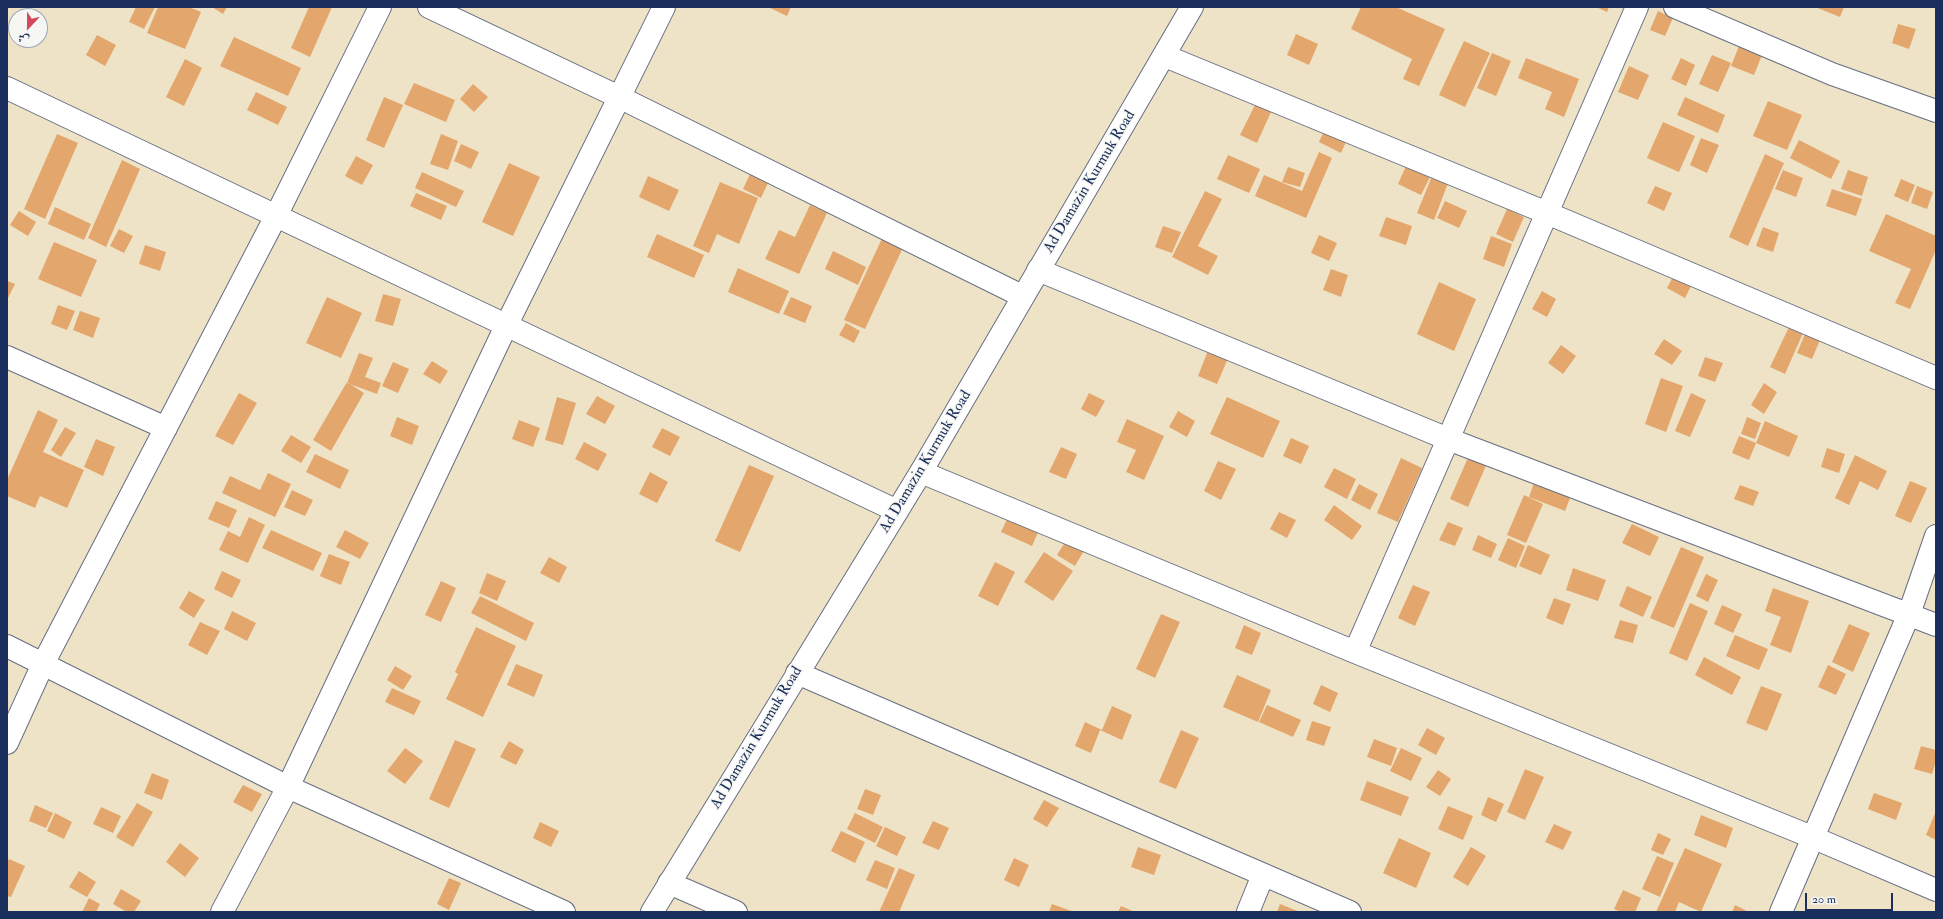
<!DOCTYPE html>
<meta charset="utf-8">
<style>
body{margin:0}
#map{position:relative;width:1943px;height:919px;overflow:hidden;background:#eee3c6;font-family:"IM FELL Double Pica",Amiri,serif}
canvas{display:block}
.frame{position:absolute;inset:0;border:8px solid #1b2f5e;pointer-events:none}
.north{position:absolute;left:8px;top:8px;width:40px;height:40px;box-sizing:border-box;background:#f6f6f2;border:1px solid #9ea6b7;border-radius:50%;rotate:202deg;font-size:11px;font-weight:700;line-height:16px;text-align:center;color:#1b2f5e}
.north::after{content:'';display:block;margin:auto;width:14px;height:18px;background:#d1495b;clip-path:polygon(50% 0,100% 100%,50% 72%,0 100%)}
.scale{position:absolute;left:1805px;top:893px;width:88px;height:18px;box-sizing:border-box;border:2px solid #1b2f5e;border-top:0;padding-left:5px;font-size:12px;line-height:14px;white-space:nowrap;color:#1b2f5e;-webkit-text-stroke:3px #f6f6f2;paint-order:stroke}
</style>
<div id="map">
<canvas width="1943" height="919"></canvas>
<div class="frame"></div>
<div class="north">ش</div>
<div class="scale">20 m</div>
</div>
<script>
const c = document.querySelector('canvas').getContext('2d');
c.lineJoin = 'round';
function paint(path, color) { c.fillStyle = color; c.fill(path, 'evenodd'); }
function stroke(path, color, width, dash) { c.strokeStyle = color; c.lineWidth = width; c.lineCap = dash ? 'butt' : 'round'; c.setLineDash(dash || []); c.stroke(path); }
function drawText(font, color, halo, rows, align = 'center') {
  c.font = font + ' "IM FELL Double Pica",serif'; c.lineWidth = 3; c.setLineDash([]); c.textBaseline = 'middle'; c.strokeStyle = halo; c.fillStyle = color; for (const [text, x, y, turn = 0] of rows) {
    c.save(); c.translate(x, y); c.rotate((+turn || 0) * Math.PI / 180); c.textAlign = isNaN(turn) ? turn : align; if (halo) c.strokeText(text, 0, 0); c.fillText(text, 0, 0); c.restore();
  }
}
const building = new Path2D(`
 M136,7H155L144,29L129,22Z
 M158,7H189L201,12L185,49L147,33Z
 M212,7H227L223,14Z
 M309,7H332L310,57L291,48Z
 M768,7H791L787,16Z
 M1361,7H1396L1445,29L1419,86L1403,79L1412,59L1351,29Z
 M1596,7H1609L1607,12Z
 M1815,7H1844L1840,17Z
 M1658,11L1673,18L1665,36L1650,30Z
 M1898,24L1916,29L1909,49L1892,43Z
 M1296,34L1318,44L1309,65L1287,55Z
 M97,35L116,45L105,66L86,55Z
 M234,37L301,68L288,96L220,66Z
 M1464,41L1490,53L1465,107L1439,95Z
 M1739,46L1762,55L1754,75L1731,66Z
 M1492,53L1511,61L1496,96L1477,88Z
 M1712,55L1731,63L1718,92L1699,84Z
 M1526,58L1579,79L1564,117L1545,109L1552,92L1518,78Z
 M1681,58L1695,65L1686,86L1671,79Z
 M185,59L202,68L184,106L166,97Z
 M1629,66L1649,75L1638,100L1618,92Z
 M414,83L455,100L446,122L404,104Z
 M473,84L488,97L474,112L460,99Z
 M256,92L287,107L278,125L247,110Z
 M384,97L403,105L384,148L366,140Z
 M1685,97L1725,115L1718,133L1677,115Z
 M1768,101L1802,115L1787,150L1753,136Z
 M1255,105L1271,112L1257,143L1240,135Z
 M1663,122L1695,136L1679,172L1647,158Z
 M1324,131L1346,142L1341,153L1319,142Z
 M57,134L78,143L45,219L24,209Z
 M441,134L458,141L448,170L430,164Z
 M1701,138L1719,145L1707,173L1690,165Z
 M1799,140L1840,161L1831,179L1790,158Z
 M461,144L479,152L471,169L454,161Z
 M1319,152L1332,158L1306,218L1255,196L1264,175L1302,191Z
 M1765,154L1784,163L1748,246L1729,237Z
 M1228,155L1260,169L1249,193L1217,179Z
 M356,156L373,165L362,185L345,176Z
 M122,160L140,169L106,247L88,238Z
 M509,163L540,177L513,236L482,222Z
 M1406,166L1430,177L1421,195L1398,184Z
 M1288,167L1305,173L1300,187L1282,182Z
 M1783,170L1803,178L1796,197L1775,189Z
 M1848,170L1868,177L1862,196L1841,189Z
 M422,172L464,191L456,207L415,188Z
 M750,174L768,183L761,198L743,189Z
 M648,176L679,190L669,211L639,197Z
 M1432,176L1448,183L1434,220L1417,213Z
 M1901,179L1915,185L1908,202L1894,196Z
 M720,182L758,198L739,244L717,234L709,253L693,246Z
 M1655,186L1672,193L1664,211L1647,203Z
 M1917,186L1933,192L1927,209L1911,203Z
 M1832,189L1862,199L1856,216L1826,206Z
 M1205,191L1222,199L1198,246L1218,256L1208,275L1172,257Z
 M416,193L447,206L441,220L410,206Z
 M1445,201L1467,211L1459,228L1437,218Z
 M810,205L827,213L799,274L765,259L779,230L795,237Z
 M55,207L91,224L84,240L48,224Z
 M1507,209L1524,217L1513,242L1496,234Z
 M19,211L36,222L28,236L10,225Z
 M1886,214L1936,236V250L1910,309L1895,303L1911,269L1869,251Z
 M1386,217L1412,226L1406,245L1379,236Z
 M1163,226L1181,232L1172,253L1155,247Z
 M1763,227L1779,233L1773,252L1756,246Z
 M119,229L133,236L124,253L110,246Z
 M885,232L906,241L865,329L844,320Z
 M657,234L704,255L694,278L647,257Z
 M1319,235L1337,243L1329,261L1311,253Z
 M1491,236L1512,244L1504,267L1483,259Z
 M54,242L97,260L81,297L38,279Z
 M145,245L166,252L160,271L139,264Z
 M833,251L866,267L858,285L825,269Z
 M738,268L789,291L779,314L728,292Z
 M1331,269L1348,275L1341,297L1323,290Z
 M1674,275L1692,284L1685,298L1667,288Z
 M7,281L15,284L7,300Z
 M1439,282L1476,299L1454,351L1417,334Z
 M1542,291L1556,299L1547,317L1532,309Z
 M383,294L401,299L393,326L375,321Z
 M327,297L362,313L341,358L306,343Z
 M791,297L812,306L805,323L783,314Z
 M58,305L75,311L67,330L51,324Z
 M80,311L100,318L93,338L73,330Z
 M846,323L860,331L854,343L839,335Z
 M1789,327L1803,333L1785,374L1770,367Z
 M1805,334L1820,340L1812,359L1797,353Z
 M1664,339L1682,351L1672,365L1654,354Z
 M1561,345L1576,356L1563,374L1548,363Z
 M1209,348L1229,356L1217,384L1198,376Z
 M359,353L373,358L365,377L381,383L377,394L347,383Z
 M1705,357L1723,363L1715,382L1698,376Z
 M432,361L448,371L440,384L423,374Z
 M393,362L409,369L398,393L382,386Z
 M1661,378L1683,386L1666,432L1645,424Z
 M347,382L364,393L331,451L313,440Z
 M1764,383L1777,392L1764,414L1751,405Z
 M239,393L257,403L233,445L215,436Z
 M1089,393L1105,401L1096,417L1081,409Z
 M1691,393L1706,400L1690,437L1675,431Z
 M597,396L615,406L605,424L586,414Z
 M557,397L576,403L563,445L545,440Z
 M1227,397L1280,421L1263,458L1210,434Z
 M38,410L58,420L43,452L84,470L67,508L40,496L35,508L7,496V480Z
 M1178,411L1195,421L1187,437L1169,427Z
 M397,417L419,426L412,445L390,436Z
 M1747,417L1761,423L1755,439L1741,434Z
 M1127,419L1164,436L1144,480L1126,472L1136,450L1117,442Z
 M519,420L540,428L533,447L512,439Z
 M1765,421L1798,436L1789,457L1756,443Z
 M65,427L76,433L61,457L51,450Z
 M662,428L680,437L670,456L652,447Z
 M291,435L311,447L301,463L281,451Z
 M1739,436L1756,443L1749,460L1732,453Z
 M1291,438L1309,446L1301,464L1283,456Z
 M96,439L115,447L103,476L84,467Z
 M584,442L607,454L598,471L575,459Z
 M1061,447L1077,454L1066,479L1049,472Z
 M1827,448L1845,454L1839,473L1821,467Z
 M1470,453L1488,461L1468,507L1450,499Z
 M315,454L349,470L340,489L306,472Z
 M1855,455L1887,471L1878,490L1860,481L1849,505L1835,498Z
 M1401,458L1422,468L1398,522L1377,513Z
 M1218,461L1236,469L1221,500L1204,491Z
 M749,465L774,476L740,552L715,541Z
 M1334,468L1356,479L1347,499L1324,487Z
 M650,472L668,482L657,503L639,494Z
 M268,473L291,484L275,517L222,493L230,476L260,490Z
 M1535,480L1572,493L1565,511L1529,497Z
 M1910,481L1927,488L1911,523L1895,516Z
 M1359,484L1378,494L1370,510L1351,500Z
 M1740,485L1759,492L1753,506L1734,499Z
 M292,490L313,500L305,516L284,507Z
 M1524,495L1543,504L1526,543L1507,535Z
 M216,501L237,510L229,528L208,519Z
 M1334,505L1362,526L1352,540L1324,520Z
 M1279,512L1296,520L1287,538L1270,529Z
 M1009,515L1040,528L1032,546L1001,532Z
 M249,517L265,525L248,563L219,550L228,531L240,537Z
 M1448,522L1463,528L1455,546L1439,540Z
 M1632,524L1659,537L1650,556L1622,543Z
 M271,530L322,553L313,571L262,548Z
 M345,530L369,543L360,559L336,547Z
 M1478,535L1497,544L1491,558L1472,550Z
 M1508,538L1525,546L1516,568L1498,560Z
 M1067,539L1085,549L1075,566L1057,555Z
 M1528,545L1550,555L1541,575L1519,566Z
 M1681,547L1704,557L1674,628L1650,618Z
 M1044,552L1073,571L1053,601L1024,582Z
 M329,554L350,562L341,585L320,576Z
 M549,557L567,567L559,583L540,573Z
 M995,562L1015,572L998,606L978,596Z
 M1573,568L1606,580L1598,601L1566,590Z
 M222,571L241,580L232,598L214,589Z
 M487,573L506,581L497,601L479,593Z
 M1706,574L1718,580L1708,602L1696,596Z
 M441,581L456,588L441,622L425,615Z
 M1413,585L1430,592L1415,626L1398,618Z
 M1627,586L1652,597L1643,617L1619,606Z
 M1773,588L1809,601L1791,653L1770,645L1781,617L1765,611Z
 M189,591L205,600L194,618L179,608Z
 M480,596L534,623L526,641L471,613Z
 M1554,598L1571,604L1563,625L1546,618Z
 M1690,603L1708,611L1687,661L1669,653Z
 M1722,605L1742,614L1733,633L1714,624Z
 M232,611L256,623L247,641L224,629Z
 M1161,614L1180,622L1155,678L1136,669Z
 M1620,620L1638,625L1633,643L1614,638Z
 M200,622L220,631L207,655L188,645Z
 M1849,624L1870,633L1853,672L1832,662Z
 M1244,625L1261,633L1252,655L1235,648Z
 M476,627L516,646L483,717L446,699L458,674L455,672Z
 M1735,635L1768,649L1759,670L1726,656Z
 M1704,657L1741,677L1732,695L1695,675Z
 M516,664L543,675L534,697L507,685Z
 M1828,665L1846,674L1836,695L1818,687Z
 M395,666L412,676L403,690L387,680Z
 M1237,675L1271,690L1258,722L1223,707Z
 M1321,685L1338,693L1330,712L1313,704Z
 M1761,686L1782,694L1767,731L1746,723Z
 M392,688L421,701L414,715L385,702Z
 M1267,705L1301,720L1293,737L1259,722Z
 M1112,706L1132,715L1122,740L1100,730L1091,753L1075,746L1085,722L1102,730Z
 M1312,721L1331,727L1324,746L1306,740Z
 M1427,728L1445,738L1436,755L1418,745Z
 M1181,730L1199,738L1176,789L1159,782Z
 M1374,739L1397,748L1391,766L1367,757Z
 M455,740L476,749L449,808L429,799Z
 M509,741L524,750L516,765L500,757Z
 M1921,746L1936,750V761L1932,774L1914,769Z
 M405,748L423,761L405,784L387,771Z
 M1401,748L1422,758L1411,781L1390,771Z
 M1525,769L1544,777L1525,820L1507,812Z
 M1438,770L1451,779L1440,796L1426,787Z
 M152,773L169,780L162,800L144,793Z
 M1367,781L1409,797L1401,816L1360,800Z
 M243,785L262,794L252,812L233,802Z
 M865,789L881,795L873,815L857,809Z
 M1874,793L1902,803L1896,820L1868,809Z
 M1488,797L1504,804L1496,822L1481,815Z
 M1044,800L1059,808L1047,827L1033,819Z
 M137,803L153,812L133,847L116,837Z
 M35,805L53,813L46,828L29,821Z
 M1448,806L1473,816L1463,840L1438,829Z
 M101,807L121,816L113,833L93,824Z
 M1936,811V840L1926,835Z
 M55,813L72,822L64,839L47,831Z
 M855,813L883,827L875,843L847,829Z
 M1701,815L1733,828L1726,848L1694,835Z
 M933,821L949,828L939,850L922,843Z
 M540,822L559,831L551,847L533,838Z
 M1554,824L1572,832L1563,850L1545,842Z
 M885,827L906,837L897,856L876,846Z
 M841,831L865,842L855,863L831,851Z
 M1658,833L1671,839L1663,855L1651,850Z
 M1399,838L1431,853L1416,888L1383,873Z
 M180,843L199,858L185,877L166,862Z
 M1138,847L1161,855L1154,875L1131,867Z
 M1471,847L1486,856L1468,886L1453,877Z
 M1685,848L1722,864L1701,912L1679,902L1675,912H1656Z
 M1657,856L1674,863L1660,897L1642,889Z
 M1014,858L1029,865L1019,887L1004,880Z
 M9,859L25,866L11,897L7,896V863Z
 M875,860L895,868L887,889L866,880Z
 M899,868L915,875L899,912H879Z
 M79,871L96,882L87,897L69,887Z
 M449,878L461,883L449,910L437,904Z
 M121,889L141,901L134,912H127L113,904Z
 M1623,890L1641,898L1635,912H1621L1614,909Z
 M89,898L100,904L96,912H82Z
 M1052,904L1074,912H1049Z
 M1280,904L1300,912H1277Z
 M1735,905L1749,912H1732Z
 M1121,906L1135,912H1118Z`);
const minor = new Path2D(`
 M429,7L619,97L1022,296
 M1675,7L1832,74L1936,111
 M1165,56L1547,213L1936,378
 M7,88L897,511
 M1038,270L1448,439L1936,625
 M7,357L166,428
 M921,472L1355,652L1812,837L1936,890
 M7,646L288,787L564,912
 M1355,652L1637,7
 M797,673L1350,912
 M7,743L43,664L276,216L380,7
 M669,883L736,912
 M222,912L288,787L506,326L664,7
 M1248,912L1263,875
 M1781,912L1909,614L1936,536`);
const trunk = new Path2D(`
 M652,912L921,472L1192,7`);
const streetNames = [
 ["Ad Damazin Kurmuk Road",1090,182,-59],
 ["Ad Damazin Kurmuk Road",926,462,-59],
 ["Ad Damazin Kurmuk Road",757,738,-59]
];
paint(building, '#e3a76d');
stroke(minor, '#656e82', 24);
stroke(trunk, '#656e82', 24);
stroke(minor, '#fff', 22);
stroke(trunk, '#fff', 22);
drawText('15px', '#1b2f5e', '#f6f6f2', streetNames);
</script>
